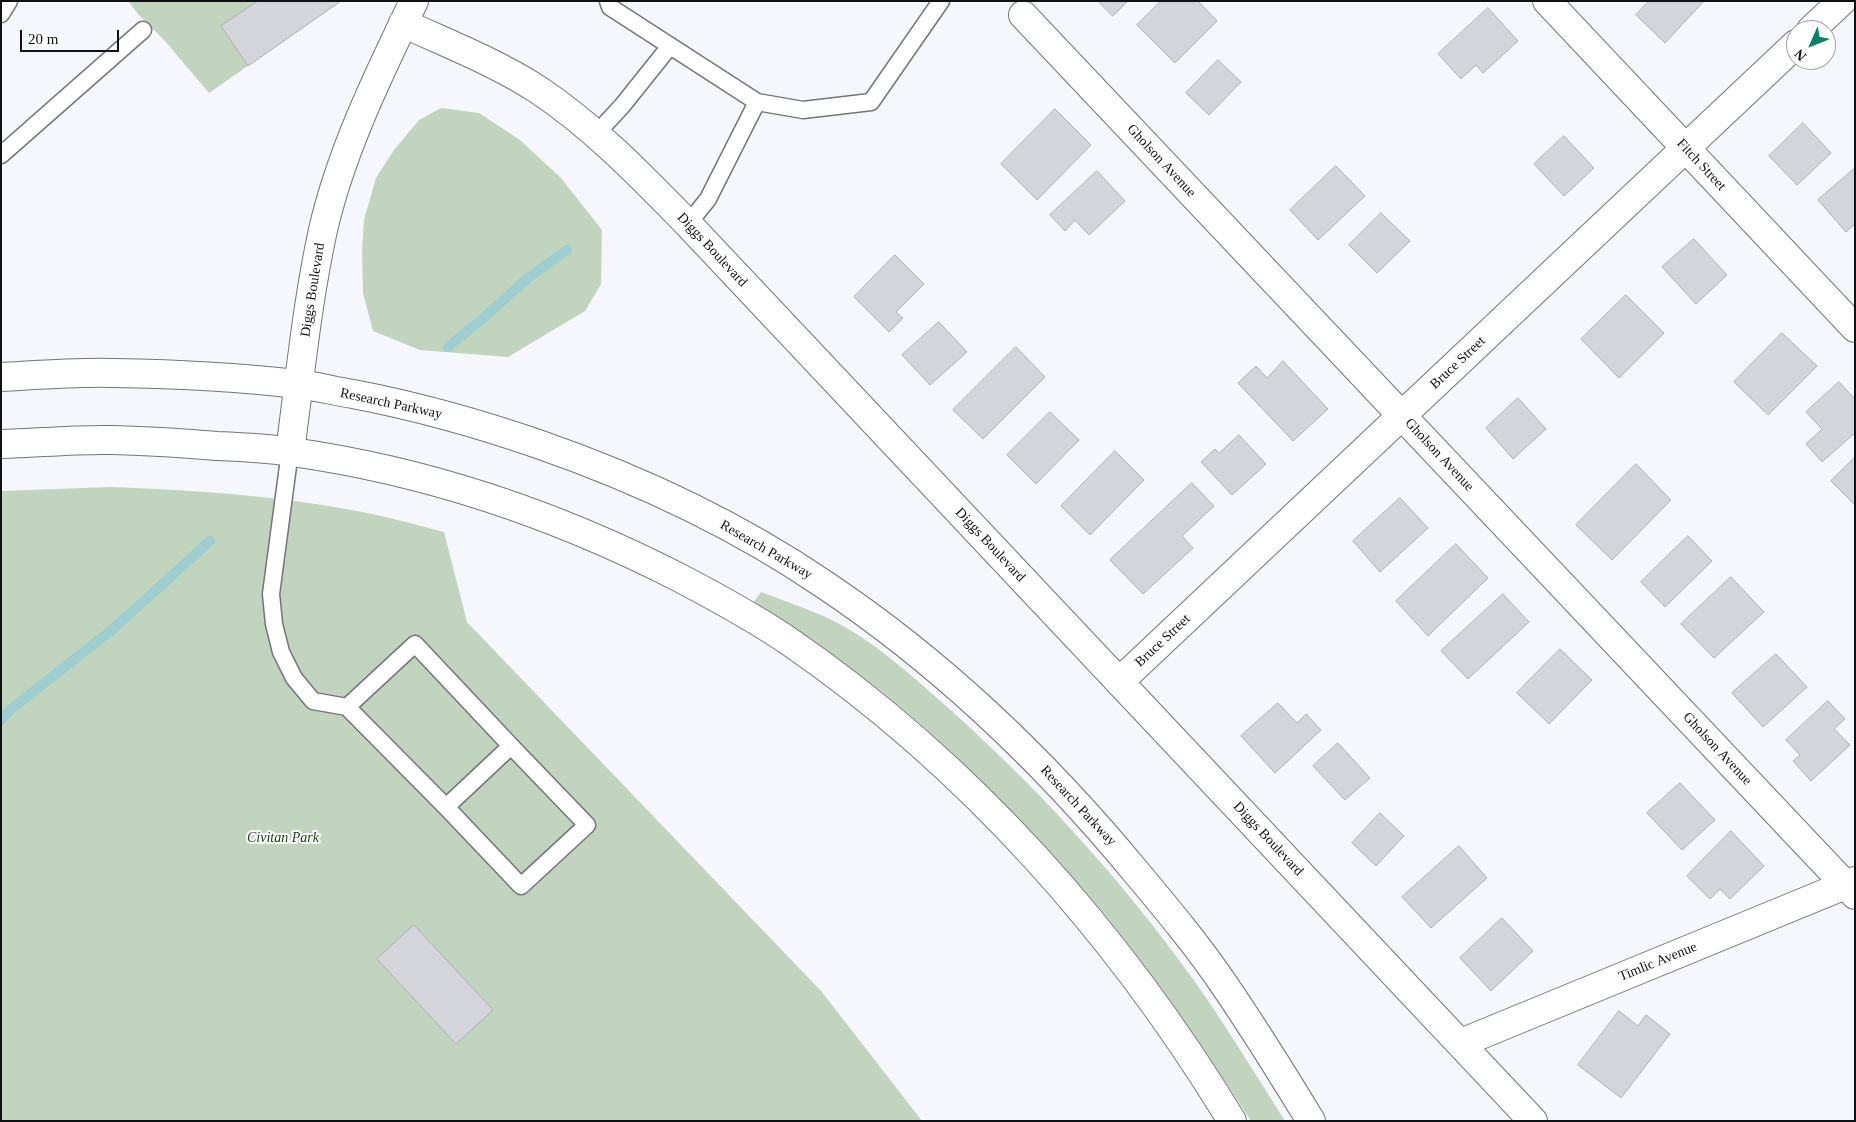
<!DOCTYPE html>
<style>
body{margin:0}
#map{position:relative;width:1856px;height:1122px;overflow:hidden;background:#f5f7fc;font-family:"Times New Roman",serif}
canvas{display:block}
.frame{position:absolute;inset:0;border:2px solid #101113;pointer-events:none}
.north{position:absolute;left:1786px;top:20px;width:50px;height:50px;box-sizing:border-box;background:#fff;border:1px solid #9fa0a1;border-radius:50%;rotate:226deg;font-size:14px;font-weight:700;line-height:20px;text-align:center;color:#101113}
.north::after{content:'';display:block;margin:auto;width:18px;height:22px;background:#058465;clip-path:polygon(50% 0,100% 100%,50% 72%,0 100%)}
.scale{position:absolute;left:20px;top:30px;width:99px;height:22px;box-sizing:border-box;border:2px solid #101113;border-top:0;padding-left:6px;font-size:15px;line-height:18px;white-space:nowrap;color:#101113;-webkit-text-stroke:4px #fff;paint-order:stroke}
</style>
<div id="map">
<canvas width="1856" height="1122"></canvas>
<div class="frame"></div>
<div class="north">N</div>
<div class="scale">20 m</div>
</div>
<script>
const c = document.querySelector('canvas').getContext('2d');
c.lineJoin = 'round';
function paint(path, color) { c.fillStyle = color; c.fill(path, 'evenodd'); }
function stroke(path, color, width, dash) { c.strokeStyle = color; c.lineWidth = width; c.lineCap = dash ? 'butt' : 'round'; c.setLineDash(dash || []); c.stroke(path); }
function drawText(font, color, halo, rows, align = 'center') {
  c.font = font + ' "Times New Roman",serif'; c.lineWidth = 4; c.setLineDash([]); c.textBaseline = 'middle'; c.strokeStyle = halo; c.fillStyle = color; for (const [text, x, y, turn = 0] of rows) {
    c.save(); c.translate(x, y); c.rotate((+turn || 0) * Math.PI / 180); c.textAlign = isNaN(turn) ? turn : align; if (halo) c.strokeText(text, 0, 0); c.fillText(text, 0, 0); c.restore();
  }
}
const green = new Path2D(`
 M128,1H341L209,93L165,41L138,14Z
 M441,108L479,113L520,140L561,178L602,230L601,284L585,311L508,357L420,350L373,331L363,293L362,252L364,220L376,178L394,150L419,120Z
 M111,487C191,490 271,495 351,510C382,515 413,524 444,532L467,622L822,992L922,1121H1V491Z
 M761,592C789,603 819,612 845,627C885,650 921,684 955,714C1049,799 1135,895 1207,999C1234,1039 1259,1080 1285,1121H1251C1205,1050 1158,980 1105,915C1082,887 1056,860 1031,834C985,783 935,734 881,691C841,659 796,632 753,603Z`);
const stream = new Path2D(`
 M448,347L481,320L528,278L567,250
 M1,720L10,710L113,629L210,541`);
const building = new Path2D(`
 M258,1H341L248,66L221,26Z
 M1098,1H1128L1113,16Z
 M1161,1H1198L1217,21L1175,63L1137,25Z
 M1649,1H1704L1665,43L1636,15Z
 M1488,8L1518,41L1483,73L1476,65L1461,79L1438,54Z
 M1218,60L1241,82L1209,115L1186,93Z
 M1055,109L1091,145L1037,200L1001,164Z
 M1803,123L1831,153L1797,185L1769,156Z
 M1564,136L1594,168L1564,196L1534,164Z
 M1336,166L1365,196L1318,240L1290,210Z
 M1855,168V224L1846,232L1818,200Z
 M1097,171L1125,201L1089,235L1075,220L1065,231L1050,215Z
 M1381,213L1410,241L1377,273L1349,245Z
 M1694,239L1727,275L1696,304L1662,267Z
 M895,255L924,284L896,312L903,318L889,332L854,297Z
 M1626,295L1664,333L1619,378L1581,339Z
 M939,322L967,352L930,385L902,355Z
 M1782,333L1817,366L1768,415L1734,382Z
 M1016,347L1045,377L983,439L953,410Z
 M1283,361L1328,409L1293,441L1238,383L1256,366L1267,378Z
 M1839,382L1855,399V433L1822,462L1806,444L1822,429L1806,412Z
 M1518,398L1546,429L1513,459L1486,428Z
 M1050,412L1079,440L1036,484L1007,455Z
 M1239,435L1266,464L1232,495L1201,462L1215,449L1219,453Z
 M1115,451L1144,480L1090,535L1061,506Z
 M1855,457V505L1831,481Z
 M1636,464L1671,500L1612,560L1576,525Z
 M1192,483L1214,506L1182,536L1193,548L1143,594L1110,560Z
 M1400,498L1428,528L1380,572L1353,541Z
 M1688,536L1712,561L1665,607L1641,582Z
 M1456,544L1488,578L1428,636L1396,601Z
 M1731,577L1764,612L1714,658L1681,624Z
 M1503,594L1529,622L1468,679L1441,651Z
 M1560,649L1592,680L1549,724L1517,693Z
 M1776,654L1807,687L1763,727L1732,693Z
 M1828,701L1845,719L1834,729L1850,745L1811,781L1793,761L1800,755L1786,740Z
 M1278,703L1297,723L1306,714L1321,730L1275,773L1241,736Z
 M1338,743L1370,778L1345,800L1313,766Z
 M1680,783L1715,820L1682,850L1647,813Z
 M1380,813L1404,836L1376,866L1352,843Z
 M1731,831L1764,866L1730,899L1720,889L1710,899L1687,876Z
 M1459,846L1487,878L1431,928L1402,897Z
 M1502,918L1533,951L1491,991L1460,958Z
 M414,925L493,1010L456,1044L377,959Z
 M1619,1011L1638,1026L1646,1015L1670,1034L1621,1098L1578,1065Z`);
const service = new Path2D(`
 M608,1L610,7L757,102L803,110L871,102L941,1
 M1,14L9,1
 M595,135L622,106L670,46
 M1,155L143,30
 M688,224L708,199L757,102
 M290,451L271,594L274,624L281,652L294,678L313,701L347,707L446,807L521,886L587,825L511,746L446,807
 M347,707L415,644L511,746`);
const minor = new Path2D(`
 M1547,1L1855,328
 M1023,15L1855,895
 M1811,30L1842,1
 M1119,682L1796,44
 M1461,1043L1855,881`);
const tertiary = new Path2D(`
 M403,23C448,44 495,62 537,89C593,126 641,176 688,224L1533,1121
 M290,451C300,378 307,303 323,230C341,151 379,74 414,1`);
const primary = new Path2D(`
 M1,377C38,375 76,372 113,373C173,374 238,377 297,384C316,386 334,391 353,394C416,406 477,423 538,444C639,479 737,525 825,585C943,664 1046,763 1136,872C1167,909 1198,946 1225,986C1255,1030 1283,1075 1311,1121
 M1,444C38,443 76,439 113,440C148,441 183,443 217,446C242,447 267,448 292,452C427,471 559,516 680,578C718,598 755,618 790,642C970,766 1119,935 1232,1121`);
const streetNames = [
 ["Gholson Avenue",1161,161,47],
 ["Fitch Street",1701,165,47],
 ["Diggs Boulevard",712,250,47],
 ["Diggs Boulevard",313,290,-81],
 ["Bruce Street",1458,363,-43],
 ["Research Parkway",391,404,12],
 ["Gholson Avenue",1439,455,47],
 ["Diggs Boulevard",990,545,47],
 ["Research Parkway",766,550,30],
 ["Bruce Street",1163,641,-43],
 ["Gholson Avenue",1717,749,47],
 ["Research Parkway",1078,806,47],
 ["Diggs Boulevard",1268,839,47],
 ["Timlic Avenue",1658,962,-22]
];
const parkNames = [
 ["Civitan Park",283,838]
];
paint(green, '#c0d4be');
stroke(stream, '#9fced0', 10);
paint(building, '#d3d5da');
stroke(building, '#aeb0b5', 1);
stroke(service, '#737579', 19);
stroke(minor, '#737579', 30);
stroke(tertiary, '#737579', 30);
stroke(primary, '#737579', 30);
stroke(service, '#fff', 16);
stroke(minor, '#fff', 28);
stroke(tertiary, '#fff', 28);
stroke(primary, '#fff', 28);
drawText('14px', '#101113', '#fff', streetNames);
drawText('italic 14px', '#1a4017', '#fff', parkNames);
</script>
